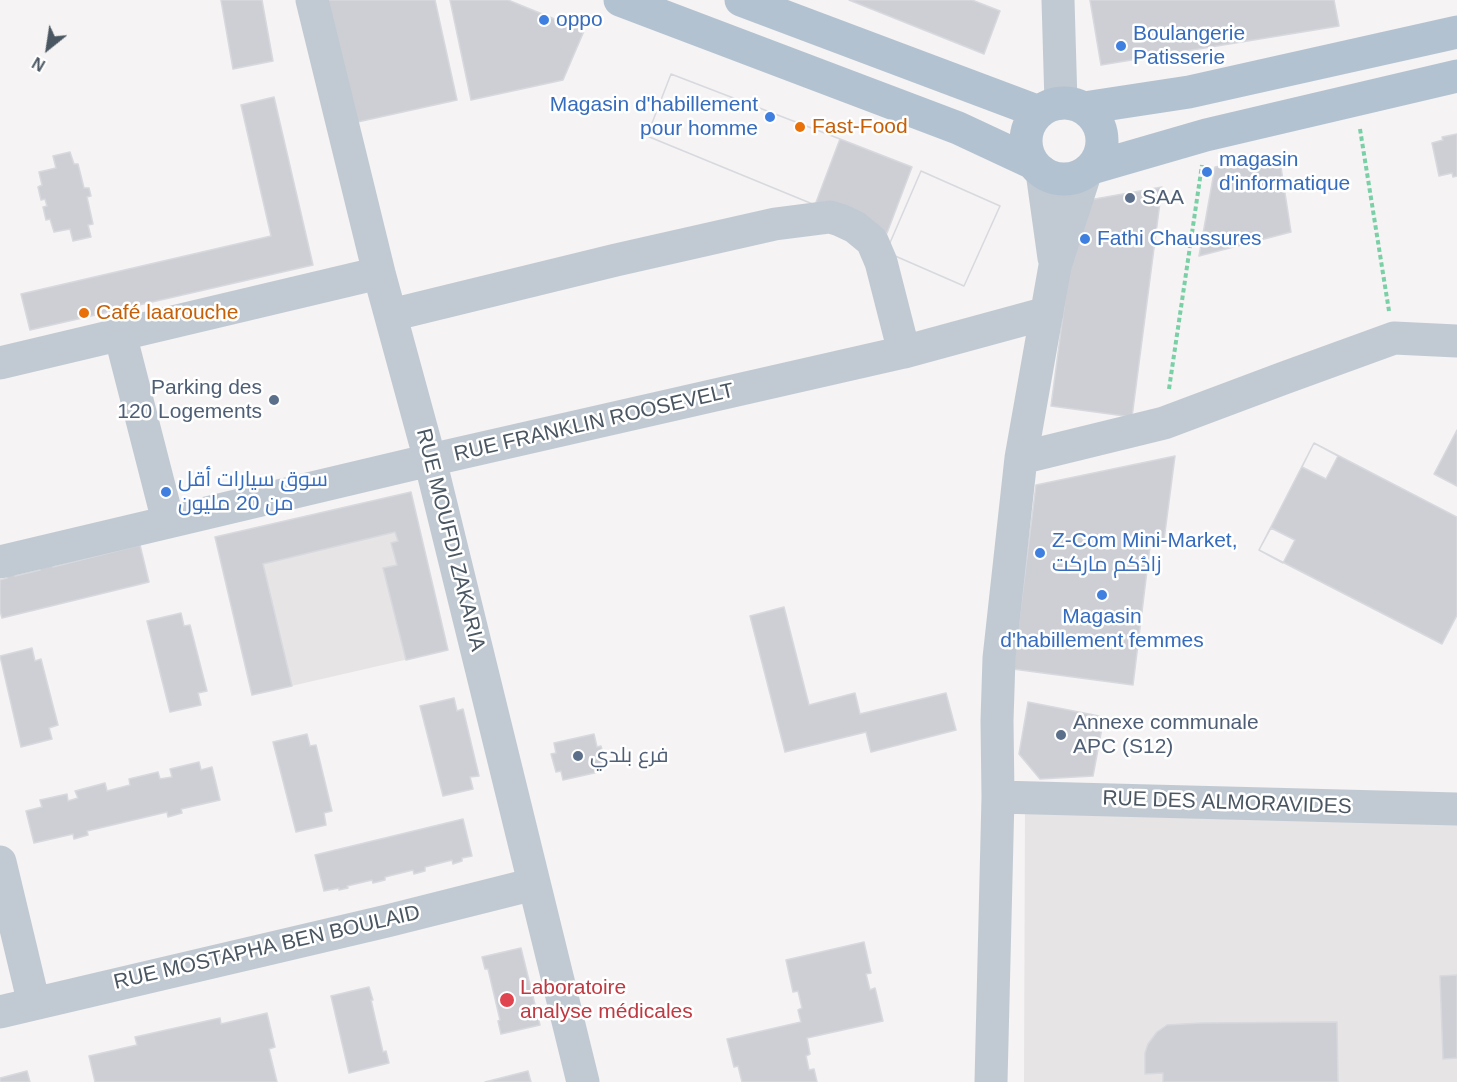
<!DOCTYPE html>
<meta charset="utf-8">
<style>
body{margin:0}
#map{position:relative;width:1457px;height:1082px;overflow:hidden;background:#f5f3f3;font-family:Arial,sans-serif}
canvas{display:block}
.north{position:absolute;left:18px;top:18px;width:60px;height:60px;-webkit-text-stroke:4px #fff;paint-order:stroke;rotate:210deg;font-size:16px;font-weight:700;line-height:24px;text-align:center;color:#4a5661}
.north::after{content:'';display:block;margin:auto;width:21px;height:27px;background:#4a5661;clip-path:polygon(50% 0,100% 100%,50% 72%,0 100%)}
</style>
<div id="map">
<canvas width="1457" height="1082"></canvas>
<div class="north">N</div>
</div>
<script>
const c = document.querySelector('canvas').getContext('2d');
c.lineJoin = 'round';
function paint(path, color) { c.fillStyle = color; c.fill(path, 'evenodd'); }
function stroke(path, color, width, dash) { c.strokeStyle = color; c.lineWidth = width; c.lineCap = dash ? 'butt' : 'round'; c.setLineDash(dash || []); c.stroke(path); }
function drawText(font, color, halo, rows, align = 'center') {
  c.font = font + ' Arial,Cairo,sans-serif'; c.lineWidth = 5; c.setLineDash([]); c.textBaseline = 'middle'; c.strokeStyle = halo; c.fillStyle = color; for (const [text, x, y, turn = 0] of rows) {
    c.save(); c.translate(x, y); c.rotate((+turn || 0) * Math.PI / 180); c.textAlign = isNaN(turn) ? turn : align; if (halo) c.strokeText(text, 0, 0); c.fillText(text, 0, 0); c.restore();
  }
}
const education = new Path2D(`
 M411,492L448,650L252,695L215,537Z
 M1025,808L1457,825V1082H1024Z`);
const building = new Path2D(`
 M221,0H262L273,61L233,69Z
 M326,0H435L457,100L353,123Z
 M450,0H508L584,31L563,80L471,100Z
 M849,0H972L1000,11L984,54Z
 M1090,0H1334L1339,26L1101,65Z
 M671,74L840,139L815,205L647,136Z
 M671,74L840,139L815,205L647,136Z
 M274,97L313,265L30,330L21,294L271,236L241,105Z
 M1457,134V176L1453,177L1452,173L1439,176L1432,143L1443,140L1442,137Z
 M840,139L912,167L887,233L815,205Z
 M70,152L74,164H78L84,188H89L91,196L87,197L93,224L88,225L91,237L73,241L70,229L54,232L50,219L46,220L43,207L47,206L45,199L41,200L38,187L42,185L39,172L56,168L53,156Z
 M1279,154L1291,232L1199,256L1215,167Z
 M921,171L1000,206L964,286L886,252Z
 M921,171L1000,206L964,286L886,252Z
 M1162,187L1132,417L1051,406L1078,202Z
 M1457,430V486L1434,474Z
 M1314,443L1457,517V615L1442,644L1259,550Z
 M1314,443L1338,456L1326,479L1302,467Z
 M1175,456L1164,540L1151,538L1133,685L1013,669L1036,485Z
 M411,492L448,650L406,660L383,568L397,565L391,543L398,541L395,532L263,564L292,686L252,695L215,537Z
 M1271,528L1295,540L1283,563L1259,550Z
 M140,545L149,582L2,618L0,611V580L7,578L6,575L14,573L15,576L40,570V567L52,564L53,567Z
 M784,607L809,705L855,693L860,714L946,693L956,730L871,752L866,732L785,752L750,616Z
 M181,613L184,626L190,625L207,691L198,693L201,705L170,712L147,621Z
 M32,648L35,661L41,659L58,725L49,728L52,739L21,747L0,656Z
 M454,698L457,711L463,709L479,776L470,777L473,789L443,796L420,706Z
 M1028,702L1104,717L1093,776L1040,779L1019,754Z
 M307,734L310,746L316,745L332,811L324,813L326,825L296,832L273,742Z
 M594,734L597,747L601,746L604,758L600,759L603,771L563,780L561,771L556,772L551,754L556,753L554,743Z
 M199,762L201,770L212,767L220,800L181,809L182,813L168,817L167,812L87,831L88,835L74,839L73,834L34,843L26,811L42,807L40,800L67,794L68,801L78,798L75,791L105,783L107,791L130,785L129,779L158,772L160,779L172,777L170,769Z
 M463,819L472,856L462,858V861L453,864L452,860L425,867V871L414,874L413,870L385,877V880L373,883L372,880L347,886L348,888L339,890V888L324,891L315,855Z
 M864,942L871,973L866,974L870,990L875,988L883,1021L807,1038L810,1054L806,1056L809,1070L814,1069L817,1082H742L738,1066L734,1067L727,1039L801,1022L798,1010L802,1008L798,991L793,992L786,960Z
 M521,948L540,1025L501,1034L498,1021L500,1020L488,969H485L482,957Z
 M1457,975V1058L1443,1059L1440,976Z
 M369,987L373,1000H371L383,1052L386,1051L389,1063L349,1073L331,996Z
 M267,1013L275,1047L269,1049L277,1082H95L89,1056L137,1045L135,1037L220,1018L221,1024Z
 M1337,1022L1338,1082H1163V1073L1145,1074V1053L1148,1044L1157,1032L1167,1025L1201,1023Z
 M27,1071L30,1082H0V1078Z
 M528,1071L531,1082H485Z`);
const path = new Path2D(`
 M1360,129L1389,311
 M1169,389L1202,165`);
const minor = new Path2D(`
 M312,0L379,273L430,460L583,1082
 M1058,0L1061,103
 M1042,172L1054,258
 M391,315L616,260L775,224L830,217L840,220L855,227L872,241L881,262L904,352
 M120,334L168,521
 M0,363L379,273
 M1021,458L1164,423L1284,378L1394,338L1457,341
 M0,562L430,460L904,352L1047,313
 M998,797L1457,809
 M0,862L34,1004
 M0,1012L387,921L534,884
 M991,1082L998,797L997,721L999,658L1021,458L1055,266L1085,174`);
const major = new Path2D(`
 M620,0L958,128L1033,163
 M741,0L1039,112
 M1026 141a38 38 0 1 1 76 0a38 38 0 1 1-76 0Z
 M1084,108L1189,92L1457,32
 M1092,168L1206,135L1457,76`);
const markers = [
 [544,20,6,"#3f7fe0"],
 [1121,46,6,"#3f7fe0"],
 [770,117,6,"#3f7fe0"],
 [800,127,6,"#e8710a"],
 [1207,172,6,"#3f7fe0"],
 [1130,198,6,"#5c6f8a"],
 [1085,239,6,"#3f7fe0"],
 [84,313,6,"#e8710a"],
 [274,400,6,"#5c6f8a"],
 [166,492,6,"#3f7fe0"],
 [1040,553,6,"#3f7fe0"],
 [1102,595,6,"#3f7fe0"],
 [1061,735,6,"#5c6f8a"],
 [578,756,6,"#5c6f8a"],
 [507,1000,8,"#e0444e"]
];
const shopNames = [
 ["oppo",556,20],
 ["Boulangerie",1133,34],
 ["Patisserie",1133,58],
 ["Magasin d'habillement",758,105,"right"],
 ["pour homme",758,129,"right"],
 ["magasin",1219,160],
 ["d'informatique",1219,184],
 ["Fathi Chaussures",1097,239],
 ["سوق سيارات أقل",178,480],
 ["من 20 مليون",178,504],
 ["Z-Com Mini-Market,",1052,541],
 ["زادُكم ماركت",1052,565],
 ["Magasin",1102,617,"center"],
 ["d'habillement femmes",1102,641,"center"]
];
const foodNames = [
 ["Fast-Food",812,127],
 ["Café laarouche",96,313]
];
const serviceNames = [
 ["SAA",1142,198],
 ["Parking des",262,388,"right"],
 ["120 Logements",262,412,"right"],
 ["Annexe communale",1073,723],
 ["APC (S12)",1073,747],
 ["فرع بلدي",590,756]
];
const streetNames = [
 ["RUE FRANKLIN ROOSEVELT",594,423,-13],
 ["RUE MOUFDI ZAKARIA",450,540,76],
 ["RUE DES ALMORAVIDES",1227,803,2],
 ["RUE MOSTAPHA BEN BOULAID",267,948,-13]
];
const healthNames = [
 ["Laboratoire",520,988],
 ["analyse médicales",520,1012]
];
paint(education, '#e6e4e5');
paint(building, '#cdcfd5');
stroke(building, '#d7d9de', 1.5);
stroke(path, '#7ad0a6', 4, [4.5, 3]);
stroke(minor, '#c1cad2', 33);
stroke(major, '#b3c2d1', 33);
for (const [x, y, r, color] of markers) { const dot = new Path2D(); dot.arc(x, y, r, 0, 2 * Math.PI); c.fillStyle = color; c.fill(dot); stroke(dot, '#fff', 2); }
drawText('21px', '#366cbe', '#fff', shopNames, 'left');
drawText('21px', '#c56008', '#fff', foodNames, 'left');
drawText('21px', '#4e5e75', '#fff', serviceNames, 'left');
drawText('21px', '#4a5661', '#fff', streetNames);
drawText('21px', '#be3a42', '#fff', healthNames, 'left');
</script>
